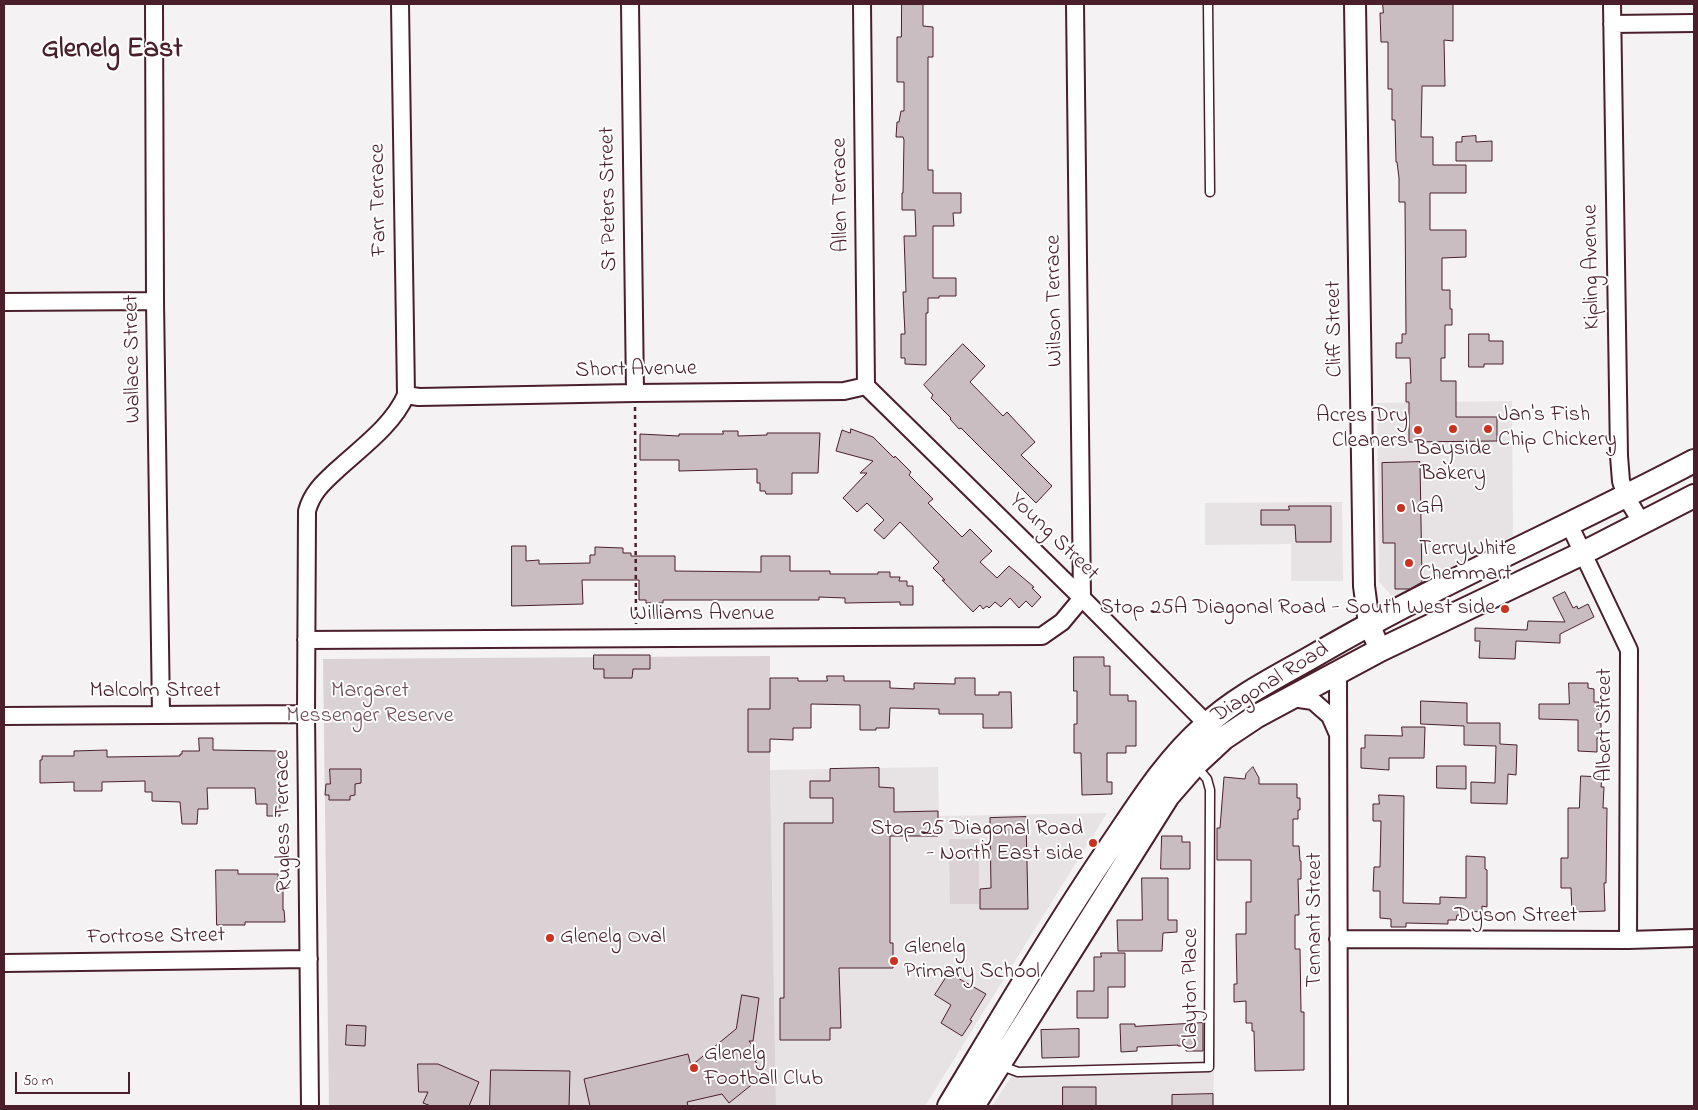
<!DOCTYPE html>
<style>
body{margin:0}
#map{position:relative;width:1698px;height:1110px;overflow:hidden;background:#f4f2f2;font-family:"Indie Flower",sans-serif}
canvas{display:block}
.frame{position:absolute;inset:0;border:5px solid #4a1f2b;pointer-events:none}
.scale{position:absolute;left:15px;top:1072px;width:115px;height:22px;box-sizing:border-box;border:2px solid #4a1f2b;border-top:0;padding-left:6px;font-size:15px;line-height:18px;white-space:nowrap;color:#4a1f2b;-webkit-text-stroke:4px #fff;paint-order:stroke}
</style>
<div id="map">
<canvas width="1698" height="1110"></canvas>
<div class="frame"></div>
<div class="scale">50 m</div>
</div>
<script>
const c = document.querySelector('canvas').getContext('2d');
c.lineJoin = 'round';
function paint(path, color) { c.fillStyle = color; c.fill(path, 'evenodd'); }
function stroke(path, color, width, dash) { c.strokeStyle = color; c.lineWidth = width; c.lineCap = dash ? 'butt' : 'round'; c.setLineDash(dash || []); c.stroke(path); }
function drawText(font, color, halo, rows, align = 'center') {
  c.font = font + ' "Indie Flower",sans-serif'; c.lineWidth = 4; c.setLineDash([]); c.textBaseline = 'middle'; c.strokeStyle = halo; c.fillStyle = color; for (const [text, x, y, turn = 0] of rows) {
    c.save(); c.translate(x, y); c.rotate((+turn || 0) * Math.PI / 180); c.textAlign = isNaN(turn) ? turn : align; if (halo) c.strokeText(text, 0, 0); c.fillText(text, 0, 0); c.restore();
  }
}
const built = new Path2D(`
 M1512,401L1513,536L1395,599L1379,582L1377,403Z
 M1342,502L1343,581H1291V544L1205,545V503Z
 M938,767L939,816L1107,813L925,1106H776L770,770Z
 M1214,1072L1213,1106H992L1013,1074Z`);
const green = new Path2D(`
 M770,656V770L776,1106H329L323,659Z
 M949,839H979V904H950Z`);
const building = new Path2D(`
 M902,4H923V26L933,27V57H928V170H933V193H961V213H953L954,226H933V278H956V296H939V298H928V313H926V365L905,364V358H901V334H905L903,292H906L904,236H916L915,210H902V193H903L904,140L903,137H896L897,122H899L901,111H904V82H897V37H901Z
 M1383,4H1453V41L1444,40L1445,86H1422V89L1421,137H1433V165H1466V193H1430V230H1466V257L1442,258V290H1450V309H1452V325H1445V358H1441V381H1456V417H1497V441L1409,442V402H1406V383H1411L1410,358H1396V343H1402V334H1406L1405,202H1399V178L1397,162H1396L1395,120H1392V89H1388V42H1381L1380,13H1383Z
 M1476,136V142L1492,141V161H1456V142H1462V137Z
 M1469,334H1489V341H1503V364H1484V367H1469Z
 M963,344L985,366L970,382L1003,416L1007,412L1035,442L1021,455L1052,486L1036,503L961,428L959,429L950,419L951,418L931,398L933,395L924,385Z
 M851,429L873,437L894,458L895,456L911,472L909,475L933,499L928,503L962,537L970,529L992,551L980,562L997,578L1009,566L1034,587L1032,588L1041,597L1032,607L1026,601L1019,608L1010,598L1001,607L995,602L989,608L987,606L983,609L980,605L973,612L942,580H945L933,568L939,562L900,522L884,539L874,530L884,520L867,503L857,512L843,498L867,473H860L873,461L836,451L842,430L850,433Z
 M723,431H738V436L767,435V433H820L818,473H792V494H766L765,491H760V483H757V469L679,471V460H640V434L679,436V434H723Z
 M1420,462L1422,582L1410,589H1395V543H1383L1382,463Z
 M1289,506H1331V542H1296L1295,525H1261V510H1289Z
 M512,546H526V561L539,560V564L590,563V555H595V547L623,548V553H631V556H675V571L761,572V556H790V571H830V574H878V572H890V577H900L899,581H907V586H913V605H900V602L845,603V598L819,597V600H663V603H646V600H639V580H582L583,604L512,606Z
 M1565,592L1573,608L1577,606L1578,609L1588,604L1594,617L1560,634V643L1516,641L1515,659L1479,658L1480,641H1475V628L1527,630L1528,621L1565,622L1553,598Z
 M594,655H650V669H633L632,678H604V669H594Z
 M1074,657H1104V666H1110V695H1128V701H1136V746H1126V753H1107V782H1112V794L1082,795L1081,753H1074V724H1077V691H1074Z
 M827,676H844V681H890V688L914,689V683L955,684V678H975V695H999V692H1011L1012,728H983V714H939V709L890,708L889,728H876V730H860V705L811,704V728H793V740L770,739V752H748V709H770V678H798V681H827Z
 M1569,683H1588V688L1594,689V702H1599V723H1601V738H1597V752L1578,751V720L1539,719V704H1569Z
 M1421,701L1467,703V723H1500V744L1517,745L1516,775L1508,774L1507,804L1471,803V782L1495,783L1496,746L1464,745V726L1421,724Z
 M1402,727H1425L1424,758H1389V770L1361,768V748H1365V735L1402,736Z
 M199,738H213V750L280,751V816H267V804H256L255,788H207L208,809H198L197,824H182L180,802L152,801V792H145V781L102,782V791H74V782L40,783V760H42V756H74V751L107,750V757L180,756V754H182V751H199Z
 M1437,766H1466V789L1437,788Z
 M1253,767L1259,778V784H1297V798H1300V810H1298V819H1293V846H1299L1300,861H1301V879H1298L1299,915H1295V949H1300L1301,1012H1304V1070L1255,1071L1254,1031H1252V1023H1246V1001L1234,1002V984H1237L1236,934H1246V902H1251V860H1217V828H1220L1224,777L1245,779L1246,774Z
 M879,768V787L894,788V812L938,811V836H890V943H893V968H839L841,1028H830V1040H780V998H784V823H833V798H810V781H830V769Z
 M330,769H361V783L355,784V795L350,796V800H329V795H325L326,784H330Z
 M1581,776L1602,777L1601,787H1604L1603,808H1607L1606,883H1604L1605,911L1572,912L1571,888H1561V858H1568V808H1579Z
 M1379,795L1404,796L1403,903L1440,904V897L1466,898V856L1485,857V869L1487,870V907L1482,906V912L1464,911L1463,915H1457L1456,920H1448V924L1406,923V927H1391V919L1380,918V891H1373L1374,867H1380L1381,821H1373V804H1379Z
 M1026,817L1028,909H980V889L991,888L990,818Z
 M1162,836H1182V842H1190V869H1161Z
 M216,870H238V874H278V884H283V910H284L285,922H245V925H217Z
 M1142,878H1168V920H1177V932L1163,933L1162,951H1118L1117,920H1142Z
 M1101,953H1125V987H1108V1018H1077V991H1094V957H1101Z
 M949,973L986,994L970,1020L972,1021L962,1036L941,1023L951,1005L935,995Z
 M742,995L759,998L753,1041H749L761,1057L755,1061L765,1074L729,1103L722,1094L687,1102L688,1106H590L584,1079L688,1054L691,1066L736,1029Z
 M1203,1023V1051H1186V1046H1178V1045L1137,1047V1051L1121,1052L1120,1024H1135V1026Z
 M347,1025L366,1026L365,1046L346,1045Z
 M1079,1029V1057L1042,1058L1041,1030Z
 M418,1064H438L479,1082L469,1106H431L423,1103L428,1092H419Z
 M491,1070L570,1071L569,1106H490Z
 M1063,1087H1096V1106H1063Z
 M1213,1094V1106H1172V1095Z`);
const path = new Path2D(`
 M635,407L636,624`);
const service = new Path2D(`
 M1208,4L1210,192
 M1002,1066L1018,1072L1209,1067L1210,790L1207,779L1196,766`);
const minor = new Path2D(`
 M154,4L155,301L161,714
 M630,4L635,393
 M862,4L866,386
 M1612,4L1619,456L1621,481L1626,497L1642,523
 M1612,24L1694,23
 M4,302L155,301
 M866,386L1082,598L1207,724
 M406,395L419,397L635,393L844,391L866,386
 M1569,524L1629,650L1628,940
 M306,640L1042,636L1062,622L1082,598L1075,4
 M1338,673L1339,1106
 M1292,698L1313,701L1330,716L1337,732
 M4,716L306,714
 M1338,939L1628,940L1694,938
 M4,963L309,959
 M310,1106L306,714L307,511C312,492 324,482 338,469C362,447 393,425 406,395L400,4`);
const tertiary = new Path2D(`
 M1355,4L1364,586L1369,624L1380,650`);
const secondary = new Path2D(`
 M949,1106C1001,1020 1052,933 1108,850C1138,806 1165,761 1205,726C1237,696 1279,676 1317,654C1439,583 1569,527 1694,461
 M973,1106L1168,796L1195,765L1224,738L1257,716L1380,650L1583,553L1694,496`);
const markers = [
 [1453,429,5,"#c8321e"],
 [1488,429,5,"#c8321e"],
 [1418,430,5,"#c8321e"],
 [1401,508,5,"#c8321e"],
 [1409,563,5,"#c8321e"],
 [1505,609,5,"#c8321e"],
 [1093,843,5,"#c8321e"],
 [550,938,5,"#c8321e"],
 [894,961,5,"#c8321e"],
 [694,1068,5,"#c8321e"]
];
const streetNames = [
 ["Allen Terrace",842,195,-91],
 ["St Peters Street",610,199,-91],
 ["Farr Terrace",380,200,-91],
 ["Kipling Avenue",1593,267,-91],
 ["Wilson Terrace",1056,301,-91],
 ["Cliff Street",1336,329,-91],
 ["Wallace Street",134,359,-91],
 ["Short Avenue",636,371,-1],
 ["Young Street",1053,538,44],
 ["Williams Avenue",702,615],
 ["Diagonal Road",1271,684,-32],
 ["Malcolm Street",155,692],
 ["Albert Street",1606,725,-90],
 ["Rugless Terrace",285,821,-91],
 ["Dyson Street",1516,917],
 ["Tennant Street",1316,920,-90],
 ["Fortrose Street",156,938,-1],
 ["Clayton Place",1192,989,-90]
];
const poiNames = [
 ["Jan's Fish",1498,416],
 ["Chip Chickery",1498,441],
 ["Acres Dry",1408,417,"right"],
 ["Cleaners",1408,442,"right"],
 ["Bayside",1453,450,"center"],
 ["Bakery",1453,475,"center"],
 ["IGA",1411,508],
 ["TerryWhite",1419,550],
 ["Chemmart",1419,575],
 ["Stop 25A Diagonal Road - South West side",1495,609,"right"],
 ["Stop 25 Diagonal Road",1083,830,"right"],
 ["- North East side",1083,855,"right"],
 ["Glenelg Oval",560,938],
 ["Glenelg",904,948],
 ["Primary School",904,973],
 ["Glenelg",704,1055],
 ["Football Club",704,1080]
];
const parkNames = [
 ["Margaret",370,692],
 ["Messenger Reserve",370,717]
];
const districtNames = [
 ["Glenelg East",112,51]
];
paint(built, '#e7e2e3');
paint(green, '#dbd2d5');
paint(building, '#cabdc1');
stroke(building, '#4a1f2b', 1);
stroke(service, '#4a1f2b', 11);
stroke(minor, '#4a1f2b', 20);
stroke(tertiary, '#4a1f2b', 24);
stroke(secondary, '#4a1f2b', 26);
stroke(path, '#4a1f2b', 2.5, [4, 4]);
stroke(service, '#fff', 8);
stroke(minor, '#fff', 16);
stroke(tertiary, '#fff', 20);
stroke(secondary, '#fff', 22);
for (const [x, y, r, color] of markers) { const dot = new Path2D(); dot.arc(x, y, r, 0, 2 * Math.PI); c.fillStyle = color; c.fill(dot); stroke(dot, '#fff', 2); }
drawText('22px', '#4a1f2b', '#fff', streetNames);
drawText('22px', '#4a1f2b', '#fff', poiNames, 'left');
drawText('22px', '#6e4c56', '#fff', parkNames);
drawText('bold 28px', '#4a1f2b', '#fff', districtNames);
</script>
